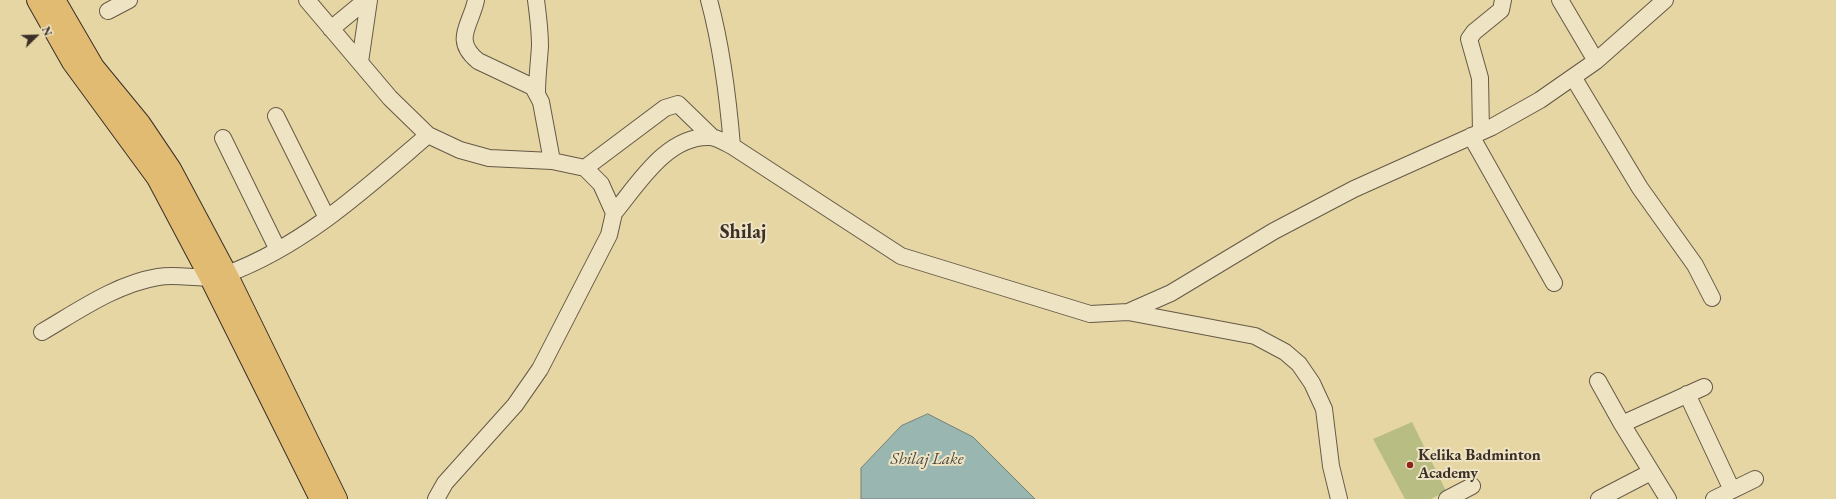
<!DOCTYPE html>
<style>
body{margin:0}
#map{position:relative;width:1836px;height:499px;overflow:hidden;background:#e5d6a4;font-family:"EB Garamond",serif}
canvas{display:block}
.north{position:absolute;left:16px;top:16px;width:40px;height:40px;-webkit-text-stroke:3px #eee4c4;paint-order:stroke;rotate:67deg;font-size:11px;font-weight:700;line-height:16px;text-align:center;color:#3b2f27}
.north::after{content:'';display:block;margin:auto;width:14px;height:18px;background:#3b2f27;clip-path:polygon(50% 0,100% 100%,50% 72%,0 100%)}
</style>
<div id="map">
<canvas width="1836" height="499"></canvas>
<div class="north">N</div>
</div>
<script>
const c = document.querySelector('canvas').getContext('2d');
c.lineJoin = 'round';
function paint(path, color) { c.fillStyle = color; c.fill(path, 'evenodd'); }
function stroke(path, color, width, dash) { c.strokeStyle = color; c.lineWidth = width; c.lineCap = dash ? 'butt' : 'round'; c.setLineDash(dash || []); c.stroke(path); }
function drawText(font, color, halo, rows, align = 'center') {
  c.font = font + ' "EB Garamond",serif'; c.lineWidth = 4; c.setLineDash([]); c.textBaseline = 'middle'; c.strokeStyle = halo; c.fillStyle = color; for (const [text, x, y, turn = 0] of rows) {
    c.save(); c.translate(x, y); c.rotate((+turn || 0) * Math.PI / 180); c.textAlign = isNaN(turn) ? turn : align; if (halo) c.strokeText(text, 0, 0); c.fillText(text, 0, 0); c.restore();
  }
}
const green = new Path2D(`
 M1412,422L1446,491L1431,499H1405L1373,439Z`);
const water = new Path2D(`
 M928,414L973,437L1035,499H861V468L901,426Z`);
const minor = new Path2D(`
 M307,0L390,98L428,135L460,150L489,158L552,161L585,168L601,184L614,213L609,235L540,369L515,405L445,483L436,499
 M476,0C471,25 452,40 478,61L533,87L541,102L552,161
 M536,0C538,15 540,31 540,46C539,62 537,77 537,93
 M709,0C722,48 728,97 732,146
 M1560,0L1596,61
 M108,11L129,0
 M331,29L366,0
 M360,62L369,0
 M1573,77L1640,188L1695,265L1712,298
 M276,116L327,218
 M1481,132L1480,78L1469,39L1474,32L1501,10L1503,0
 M1471,136L1554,283
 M223,138L278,250
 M585,168L665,108L678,104L711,136
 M614,213C638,184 667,135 710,137C716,137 726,143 732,146L901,256L1090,314L1128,312L1171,293L1274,231L1354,189L1492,127L1540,100L1596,61L1665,0
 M1128,312L1255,336L1285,352L1299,364L1312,383L1324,409L1331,466L1339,499
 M42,332C78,311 116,284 158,277C182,273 205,282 227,274C305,245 366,188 428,135
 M1598,381L1622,424
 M1687,394L1732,490
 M1447,499L1472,486
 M1599,499L1651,472
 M1668,499L1622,424L1704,387
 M1714,499L1755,479`);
const major = new Path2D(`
 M37,0L72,62L157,178L210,278L320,499
 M55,0L94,67L140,123L171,169L227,274L337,499`);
const markers = [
 [1410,465,4,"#8f2418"]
];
const poiNames = [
 ["Kelika Badminton",1418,456],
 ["Academy",1418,474]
];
const waterNames = [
 ["Shilaj Lake",927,459]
];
const districtNames = [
 ["Shilaj",743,233]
];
paint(green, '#b8bd83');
paint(water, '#9ab6b1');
stroke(water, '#74807a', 1);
stroke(minor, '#665946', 18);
stroke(major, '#3b2f27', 22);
stroke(minor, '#eee4c4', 16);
stroke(major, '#e2bb72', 20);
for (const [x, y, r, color] of markers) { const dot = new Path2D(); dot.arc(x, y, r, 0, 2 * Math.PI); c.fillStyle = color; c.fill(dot); stroke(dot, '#eee4c4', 1.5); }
drawText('bold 16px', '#3b2f27', '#eee4c4', poiNames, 'left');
drawText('italic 17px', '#4e4a43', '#eee4c4', waterNames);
drawText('bold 20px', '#3b2f27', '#eee4c4', districtNames);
</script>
